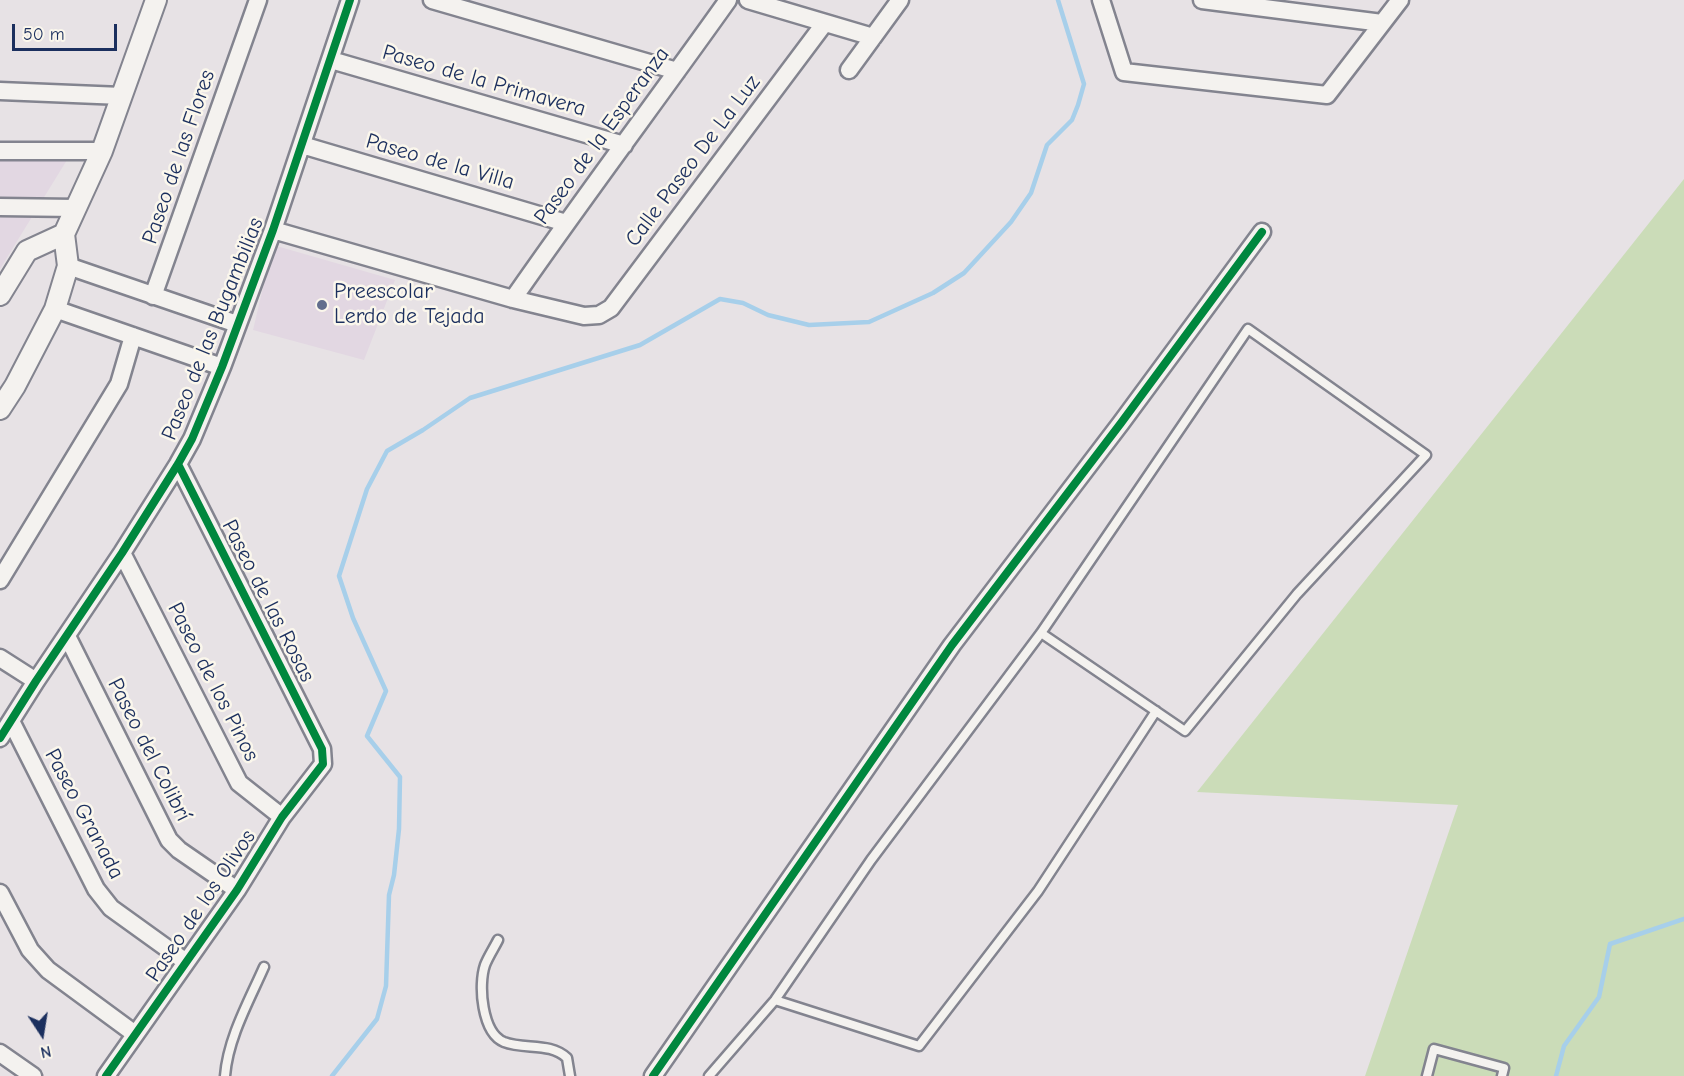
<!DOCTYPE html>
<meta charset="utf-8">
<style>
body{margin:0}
#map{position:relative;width:1684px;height:1076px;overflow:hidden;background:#e7e2e5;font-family:"Comic Neue",sans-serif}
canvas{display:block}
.north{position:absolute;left:12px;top:1004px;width:60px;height:60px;-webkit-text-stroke:4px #fbf7ec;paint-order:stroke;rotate:168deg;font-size:16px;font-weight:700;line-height:24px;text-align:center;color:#1b2f5e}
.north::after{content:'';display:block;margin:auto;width:21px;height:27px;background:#1b2f5e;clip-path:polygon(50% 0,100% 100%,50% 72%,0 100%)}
.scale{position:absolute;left:12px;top:24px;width:105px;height:27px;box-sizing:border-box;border:3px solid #1b2f5e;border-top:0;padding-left:8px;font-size:18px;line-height:21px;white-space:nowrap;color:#1b2f5e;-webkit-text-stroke:4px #fbf7ec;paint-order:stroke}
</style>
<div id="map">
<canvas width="1684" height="1076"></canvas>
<div class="north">N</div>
<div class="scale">50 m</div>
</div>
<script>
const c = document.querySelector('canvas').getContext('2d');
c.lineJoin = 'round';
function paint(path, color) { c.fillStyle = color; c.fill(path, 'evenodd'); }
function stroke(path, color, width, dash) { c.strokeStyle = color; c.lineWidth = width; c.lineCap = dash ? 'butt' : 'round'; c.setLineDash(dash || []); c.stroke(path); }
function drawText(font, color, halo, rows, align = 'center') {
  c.font = font + ' "Comic Neue",sans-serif'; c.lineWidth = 5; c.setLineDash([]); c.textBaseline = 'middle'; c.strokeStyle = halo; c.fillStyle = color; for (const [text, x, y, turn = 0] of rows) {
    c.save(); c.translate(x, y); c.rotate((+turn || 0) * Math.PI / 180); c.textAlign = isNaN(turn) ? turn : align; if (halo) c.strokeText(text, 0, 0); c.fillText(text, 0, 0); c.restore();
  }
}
const built = new Path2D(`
 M78,142L11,251L0,269V143Z
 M273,245L395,280L364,360L253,330Z`);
const green = new Path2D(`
 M1684,179V1076H1365L1458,805L1197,792Z`);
const stream = new Path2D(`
 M332,1076L377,1019L386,986L389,895L394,875L399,829L400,777L367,736L386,691L353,618L339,576L367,489L387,451L423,430L470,398L640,345L720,299L743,303L768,315L809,325L869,322L933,293L964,273L1011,222L1031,193L1047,145L1072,120L1078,105L1084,84L1058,0
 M1556,1076L1564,1046L1599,997L1610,944L1684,919`);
const service = new Path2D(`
 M498,940C494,948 488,957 485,965C478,985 482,1033 504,1042C525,1050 550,1042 567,1058L570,1076
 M775,1000L919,1046L1038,891L1156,711
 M225,1076C228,1038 249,1001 264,967
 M709,1076L775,1000L871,860L1041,633L1248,329L1426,455L1297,594L1185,731L1041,633
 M1427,1076L1434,1049L1504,1068L1502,1076`);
const minor = new Path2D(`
 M432,0L677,71
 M748,0L873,37
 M1101,0L1124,72L1327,95L1400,0
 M1202,0L1382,23
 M331,60L624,145
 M849,70L900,0
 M0,91L122,96
 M302,145L566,223
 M0,151H102
 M0,207L75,208
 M273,230L513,299L584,316L599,315L611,308L824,24
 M68,266L237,324
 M153,296L258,0
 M513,299C583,198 657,100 728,0
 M55,309L222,367
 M122,553L239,783L282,817
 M0,580L119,384L133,336
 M67,636L169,840L179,850L237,890
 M0,658L36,681
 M11,721L96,889L111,908L186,962
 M0,738L36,681L122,553L178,464L192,439L222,367L273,230L350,0
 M0,893L30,950L48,970L135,1034
 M0,1053L33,1076
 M106,1076L237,890L282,817L323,764L322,749L178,464
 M653,1076L952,645L1121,423L1262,232`);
const tertiary = new Path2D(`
 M0,295L27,251L64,234
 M0,409L15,386L55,309L68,266L64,234L102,151L156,0`);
const cycleway = new Path2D(`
 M0,738L36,681L122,553L178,464L192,439L222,367L273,230L350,0
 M106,1076L237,890L282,817L323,764L322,749L178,464
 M653,1076L952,645L1121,423L1262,232`);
const markers = [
 [322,305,6,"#626e8d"]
];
const streetNames = [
 ["Paseo de la Primavera",484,81,16],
 ["Paseo de la Esperanza",602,136,-54],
 ["Paseo de las Flores",179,157,-71],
 ["Calle Paseo De La Luz",693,161,-53],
 ["Paseo de la Villa",440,162,16],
 ["Paseo de las Bugambilias",213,329,-68],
 ["Paseo de las Rosas",268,601,63],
 ["Paseo de los Pinos",213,682,63],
 ["Paseo del Colibrí",149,750,63],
 ["Paseo Granada",84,814,62],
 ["Paseo de los Olivos",201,906,-56]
];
const poiNames = [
 ["Preescolar",334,292],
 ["Lerdo de Tejada",334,317]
];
paint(built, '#e2d7e2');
paint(green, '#cbdcb8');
stroke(stream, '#a7cfea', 4.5);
stroke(service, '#83848f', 13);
stroke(minor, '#83848f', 21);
stroke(tertiary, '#83848f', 24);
stroke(service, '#f4f2ef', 8);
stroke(minor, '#f4f2ef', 16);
stroke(tertiary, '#f4f2ef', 20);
stroke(cycleway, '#00873e', 8);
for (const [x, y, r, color] of markers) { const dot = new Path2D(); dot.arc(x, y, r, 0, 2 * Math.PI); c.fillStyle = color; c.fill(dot); stroke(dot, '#fbf7ec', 2); }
drawText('22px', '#1b2f5e', '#fbf7ec', streetNames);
drawText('22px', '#1b2f5e', '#fbf7ec', poiNames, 'left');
</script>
